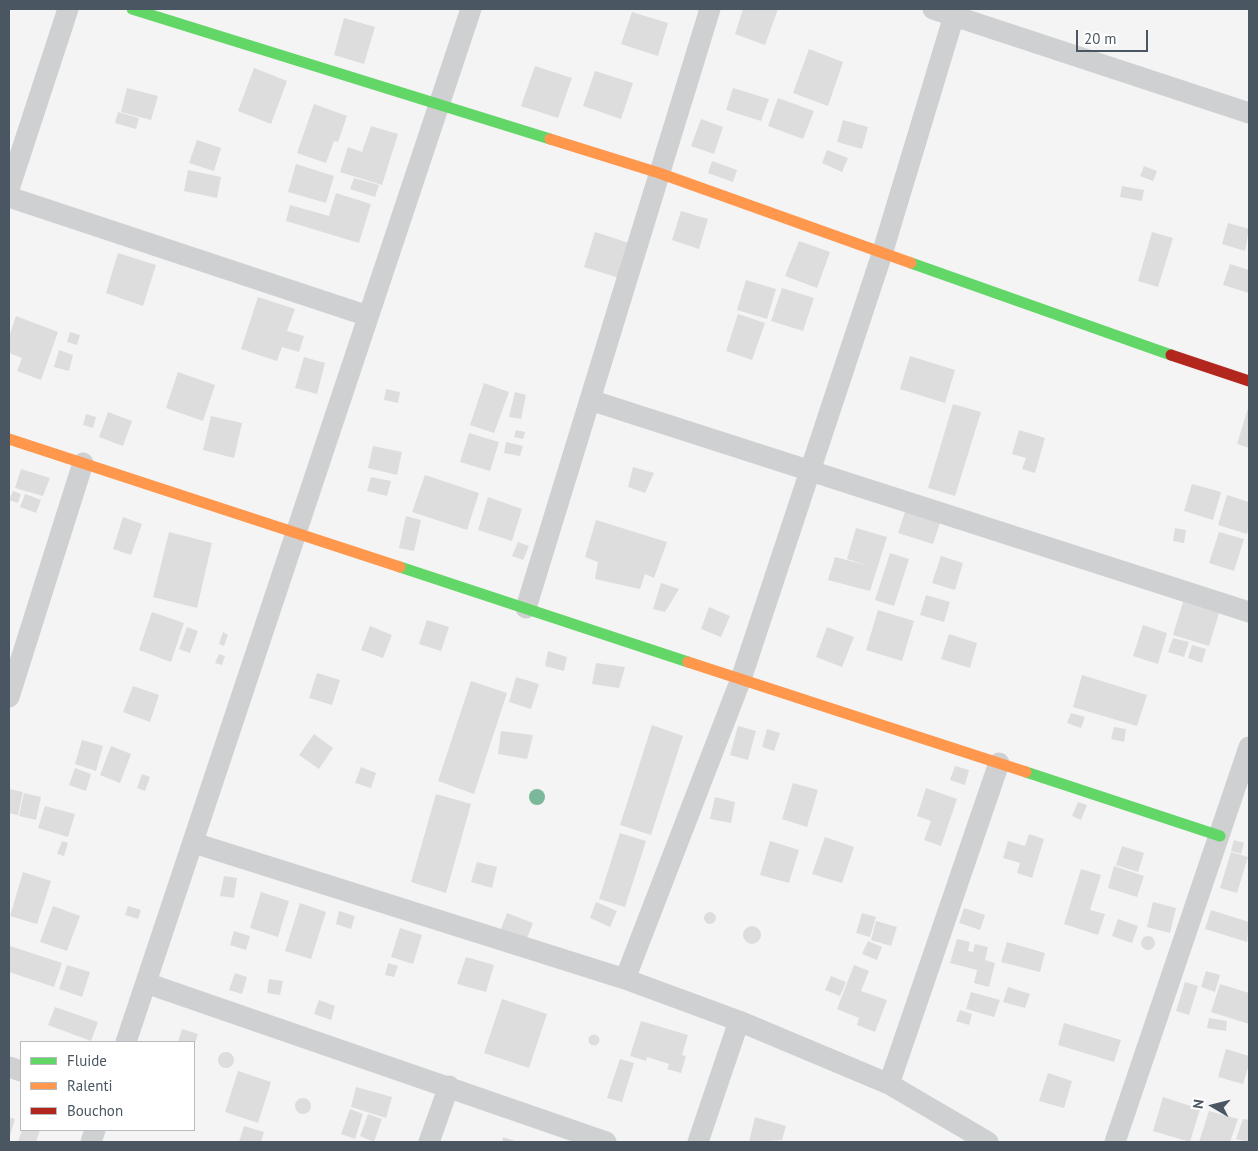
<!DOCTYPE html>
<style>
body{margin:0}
#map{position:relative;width:1258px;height:1151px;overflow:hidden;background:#f4f4f4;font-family:"PT Sans",sans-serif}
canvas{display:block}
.frame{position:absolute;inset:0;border:10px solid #4a5661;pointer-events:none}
.legend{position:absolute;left:20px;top:1041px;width:175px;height:90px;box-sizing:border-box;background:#fff;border:1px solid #b7bbc0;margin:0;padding:6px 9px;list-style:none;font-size:15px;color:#4a5661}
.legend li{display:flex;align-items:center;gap:10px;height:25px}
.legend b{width:25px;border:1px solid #b7bbc0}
.north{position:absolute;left:1188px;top:1081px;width:50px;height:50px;-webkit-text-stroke:4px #fff;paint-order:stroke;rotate:278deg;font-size:14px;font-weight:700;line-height:20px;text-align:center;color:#4a5661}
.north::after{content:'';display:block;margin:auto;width:18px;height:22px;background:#4a5661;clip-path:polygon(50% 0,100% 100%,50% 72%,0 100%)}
.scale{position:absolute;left:1076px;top:30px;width:72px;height:22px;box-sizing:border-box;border:2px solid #4a5661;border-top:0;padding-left:6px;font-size:15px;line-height:18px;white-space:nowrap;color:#4a5661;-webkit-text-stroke:4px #fff;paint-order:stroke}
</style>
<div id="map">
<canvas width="1258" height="1151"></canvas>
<div class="frame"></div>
<ul class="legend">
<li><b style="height:6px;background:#63d668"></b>Fluide</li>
<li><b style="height:6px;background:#ff974d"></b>Ralenti</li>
<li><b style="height:6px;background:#b3261e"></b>Bouchon</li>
</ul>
<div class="north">N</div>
<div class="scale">20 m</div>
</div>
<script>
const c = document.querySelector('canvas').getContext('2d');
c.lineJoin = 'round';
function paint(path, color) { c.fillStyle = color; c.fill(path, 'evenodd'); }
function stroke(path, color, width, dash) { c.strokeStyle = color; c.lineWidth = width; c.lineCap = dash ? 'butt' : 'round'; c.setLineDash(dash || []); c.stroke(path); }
const building = new Path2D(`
 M743,9H778L765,45L735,34Z
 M632,12L668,23L658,56L621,44Z
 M344,18L375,27L364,64L334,55Z
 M809,49L843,62L828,106L793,93Z
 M535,66L572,78L558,118L521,106Z
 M254,68L287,81L271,124L238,111Z
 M595,71L633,83L621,119L583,106Z
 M127,88L158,96L151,120L121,112Z
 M733,88L769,99L761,121L726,110Z
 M778,98L814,111L803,139L768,126Z
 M314,104L347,116L338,142L334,141L326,163L297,153Z
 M118,112L139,118L136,129L115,123Z
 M701,119L723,127L714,154L691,146Z
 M843,120L868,127L862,149L837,142Z
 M371,126L398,134L382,185L340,172L348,147L362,152Z
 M197,140L221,148L214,171L189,163Z
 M827,150L848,158L842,172L822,163Z
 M712,161L737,170L733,182L708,173Z
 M296,164L334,176L326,203L288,192Z
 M1144,166L1157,171L1153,181L1140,176Z
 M188,170L221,177L217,198L184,191Z
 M354,178L379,185L375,197L350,189Z
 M1122,186L1144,190L1142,201L1120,197Z
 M336,193L371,204L359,243L286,221L290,205L329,216Z
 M681,211L708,219L699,249L672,240Z
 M1228,223L1249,229L1245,251L1222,244Z
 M595,232L629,243L619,278L584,267Z
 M1152,232L1173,238L1158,287L1138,281Z
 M799,241L830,252L817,288L785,276Z
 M118,253L156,265L143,306L106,293Z
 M1230,264L1249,270V293L1223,285Z
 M746,280L776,289L767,319L737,310Z
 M782,288L814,298L803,331L771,321Z
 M258,297L295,309L287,331L304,336L299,352L282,347L277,361L241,349Z
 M738,314L765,323L752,360L726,351Z
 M16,316L58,332L41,380L17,371L22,358L9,353V337Z
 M70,332L80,335L77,345L67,342Z
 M59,350L73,355L69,371L54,367Z
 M910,356L955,370L945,403L900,389Z
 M304,357L325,363L317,394L295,388Z
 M178,372L215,385L203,421L166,408Z
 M484,383L509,392L494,433L470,425Z
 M386,389L400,392L398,403L384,400Z
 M515,392L526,395L521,419L509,417Z
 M953,404L981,412L955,496L928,488Z
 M1249,405V448L1237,444Z
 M108,412L132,421L123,446L99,437Z
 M86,414L96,417L93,428L83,425Z
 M211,416L242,423L234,458L203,450Z
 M516,430L525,432L523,439L514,437Z
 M1019,430L1045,438L1035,473L1022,469L1026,458L1012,454Z
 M469,433L499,442L490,471L460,462Z
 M506,442L523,446L520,456L504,453Z
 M373,446L402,452L397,475L368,468Z
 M633,467L654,473L645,493L628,487Z
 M21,469L50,478L43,496L15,488Z
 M425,475L479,493L467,530L412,512Z
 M371,477L391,481L387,496L367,491Z
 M1192,484L1221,492L1213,520L1184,511Z
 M13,491L21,494L18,503L9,500Z
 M25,494L41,500L36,513L20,507Z
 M1227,495L1249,502V525L1247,534L1218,525Z
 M488,497L522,509L512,541L478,530Z
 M905,512L940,523L933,544L898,533Z
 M406,516L421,520L414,551L399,548Z
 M123,517L142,524L131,555L113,549Z
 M596,520L667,542L654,578L645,574L640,589L595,579L598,562L585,557Z
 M856,528L887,537L870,591L828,580L835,557L869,566L847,559Z
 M1175,528L1186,530L1184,543L1173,541Z
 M169,532L212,543L197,608L153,597Z
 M1219,532L1244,539L1234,571L1209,563Z
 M518,542L529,546L523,560L512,556Z
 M890,553L909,559L894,606L875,600Z
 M941,556L963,563L955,590L932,583Z
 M661,583L679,589L665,612L653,609Z
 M926,595L950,602L944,622L920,615Z
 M1183,602L1219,613L1209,646L1173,635Z
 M709,607L730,616L721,637L701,629Z
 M878,610L914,621L902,661L866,650Z
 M152,612L184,623L171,662L139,650Z
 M427,620L449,627L441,651L419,644Z
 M1143,625L1167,633L1158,664L1133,656Z
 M370,626L392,635L383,658L361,650Z
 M187,627L198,631L190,653L179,649Z
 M827,627L854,637L842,667L816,657Z
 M223,632L228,635L224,646L219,644Z
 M949,634L977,643L970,668L941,659Z
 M1173,638L1189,642L1184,657L1168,652Z
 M1192,645L1206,649L1202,663L1188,658Z
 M548,651L567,657L564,671L545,666Z
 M219,654L225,656L222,665L215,663Z
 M596,663L625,667L619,688L592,684Z
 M317,673L340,680L332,705L309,698Z
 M1082,675L1147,695L1137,726L1073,707Z
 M516,677L539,684L531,709L509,702Z
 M471,681L507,693L474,794L438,781Z
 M133,686L159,695L150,722L123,712Z
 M1071,713L1085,717L1081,728L1067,723Z
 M652,725L683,736L651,835L620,825Z
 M738,726L756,731L748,760L730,755Z
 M1114,727L1126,729L1124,742L1111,739Z
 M767,729L780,733L774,751L762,747Z
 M501,731L533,735L527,759L498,754Z
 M314,734L333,748L319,769L299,755Z
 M82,740L103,746L96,771L75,764Z
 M111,746L131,754L120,783L100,775Z
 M955,766L969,770L965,785L950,780Z
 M361,767L376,773L371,788L355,783Z
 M75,768L91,774L86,791L69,785Z
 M142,774L150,777L145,791L137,788Z
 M793,783L818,790L807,827L782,819Z
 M926,788L957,799L941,846L924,840L931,821L917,816Z
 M9,789L23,792L18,815L9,813Z
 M24,793L41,797L36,820L19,816Z
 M436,794L471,804L446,893L411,882Z
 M715,797L735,802L731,823L710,819Z
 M1078,802L1087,805L1081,820L1072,816Z
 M45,806L75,814L68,837L38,828Z
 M620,833L646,841L625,907L599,899Z
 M1029,834L1044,839L1032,878L1017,873L1020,863L1003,858L1008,841L1025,846Z
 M825,837L854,847L842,883L812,874Z
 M1234,840L1244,843L1241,854L1231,851Z
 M62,841L68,843L64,856L57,854Z
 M770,841L799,850L789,883L760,875Z
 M1122,846L1144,853L1138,872L1116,865Z
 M1231,852L1248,857L1237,893L1220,888Z
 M477,862L497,867L492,888L471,882Z
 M1114,866L1144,876L1137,897L1108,888Z
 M1081,869L1101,875L1090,910L1105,914L1098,935L1064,924Z
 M23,872L51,881L37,924L10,916Z
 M224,876L237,878L234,898L220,896Z
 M261,892L289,901L278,937L250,928Z
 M596,902L617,911L610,927L590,918Z
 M1153,902L1176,908L1170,933L1147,927Z
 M300,903L326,912L311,959L285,951Z
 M53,906L80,916L67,951L40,942Z
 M128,906L141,910L138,919L125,915Z
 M964,908L985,915L980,930L959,923Z
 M1211,910L1249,922L1247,942L1205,929Z
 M339,911L355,916L351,929L336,924Z
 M704 918a6 6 0 1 1 12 0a6 6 0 1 1-12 0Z
 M507,913L533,923L526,941L500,932Z
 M862,913L876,917L870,937L856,933Z
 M1118,919L1138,926L1132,943L1112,936Z
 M876,921L897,927L891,946L871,940Z
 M743 935a9 9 0 1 1 18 0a9 9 0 1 1-18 0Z
 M400,928L422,935L413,964L391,957Z
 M234,931L250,936L246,950L230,945Z
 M1141 943a7 7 0 1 1 14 0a7 7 0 1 1-14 0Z
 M957,939L970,942L968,951L973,952L975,944L988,947L985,960L995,963L989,987L974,983L977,970L950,963Z
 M868,941L882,947L877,960L862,954Z
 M1007,942L1045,953L1040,972L1001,962Z
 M10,946L62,963L54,987L9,972Z
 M466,957L494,965L486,992L457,984Z
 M388,963L398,966L394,977L385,975Z
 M67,965L90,972L82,997L59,989Z
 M854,965L869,971L861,991L887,1000L875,1032L857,1025L859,1018L837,1009Z
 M1206,971L1220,975L1215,992L1201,987Z
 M235,973L247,977L242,994L229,990Z
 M831,976L846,982L840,996L825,990Z
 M269,979L283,981L280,995L267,993Z
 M1185,982L1198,986L1189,1015L1176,1011Z
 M1220,984L1249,993V1024L1211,1012Z
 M1008,987L1030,994L1025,1008L1003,1002Z
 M971,992L1000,1000L994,1017L966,1009Z
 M502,999L547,1014L529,1068L484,1053Z
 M319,1000L335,1006L331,1020L314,1014Z
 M55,1007L98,1022L91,1041L48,1025Z
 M960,1010L972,1014L969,1025L956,1021Z
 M1209,1018L1227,1021L1226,1031L1207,1028Z
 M641,1021L688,1035L682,1055L686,1056L681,1073L667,1069L669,1064L647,1057L646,1061L630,1056Z
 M1064,1023L1121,1040L1114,1062L1058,1045Z
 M182,1029L198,1034L194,1046V1042H178Z
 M588.5 1040a5.5 5.5 0 1 1 11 0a5.5 5.5 0 1 1-11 0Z
 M1226,1049L1249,1056V1064L1243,1084L1218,1077Z
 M218 1060a8 8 0 1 1 16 0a8 8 0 1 1-16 0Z
 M620,1059L634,1063L622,1102L607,1098Z
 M238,1071L271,1082L258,1123L225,1112Z
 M1048,1073L1072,1081L1064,1108L1039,1101Z
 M356,1087L392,1097L386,1118L351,1107Z
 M1163,1097L1200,1109L1190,1142L1153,1131Z
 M295 1106a8 8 0 1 1 16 0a8 8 0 1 1-16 0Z
 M350,1109L363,1114L355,1139L341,1134Z
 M1209,1111L1238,1119L1230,1142H1199Z
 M368,1114L382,1119L374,1142L360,1136Z
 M9,1117L15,1119L9,1139Z
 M755,1117L786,1126L782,1140L749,1142Z
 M1243,1119L1249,1120V1142L1236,1139Z
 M244,1126L264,1132L261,1142H239Z
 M22,1130H40L36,1142H18Z
 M503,1137L518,1142H502Z`);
const street = new Path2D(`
 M933,9L1249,113
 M9,189L68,9
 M9,197L368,316
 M590,400L1249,612
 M526,608L710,9
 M9,697L83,463
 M194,843L625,979L739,1021L889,1084L988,1142
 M625,979L741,679L882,254L956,9
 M146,983L606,1142
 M126,1042L471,9
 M9,1067L21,1071
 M889,1084L999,763
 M91,1142L95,1130
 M429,1142L449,1086
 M698,1142L739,1021
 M1115,1142L1249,747`);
const fast = new Path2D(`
 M132,9L550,139
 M911,263L1171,355
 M400,567L688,662
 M1026,772L1220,836`);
const slow = new Path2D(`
 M550,139L659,173L911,263
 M9,439L400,567
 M688,662L1026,772`);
const jam = new Path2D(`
 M1171,355L1249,381`);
const trees = [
 [537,797]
];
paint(building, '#ddddde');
stroke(street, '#ced0d2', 21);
stroke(fast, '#63d668', 11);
stroke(slow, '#ff974d', 11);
stroke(jam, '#b3261e', 11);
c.fillStyle = '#7ab899';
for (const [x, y] of trees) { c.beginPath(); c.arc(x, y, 8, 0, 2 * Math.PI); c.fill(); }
</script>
